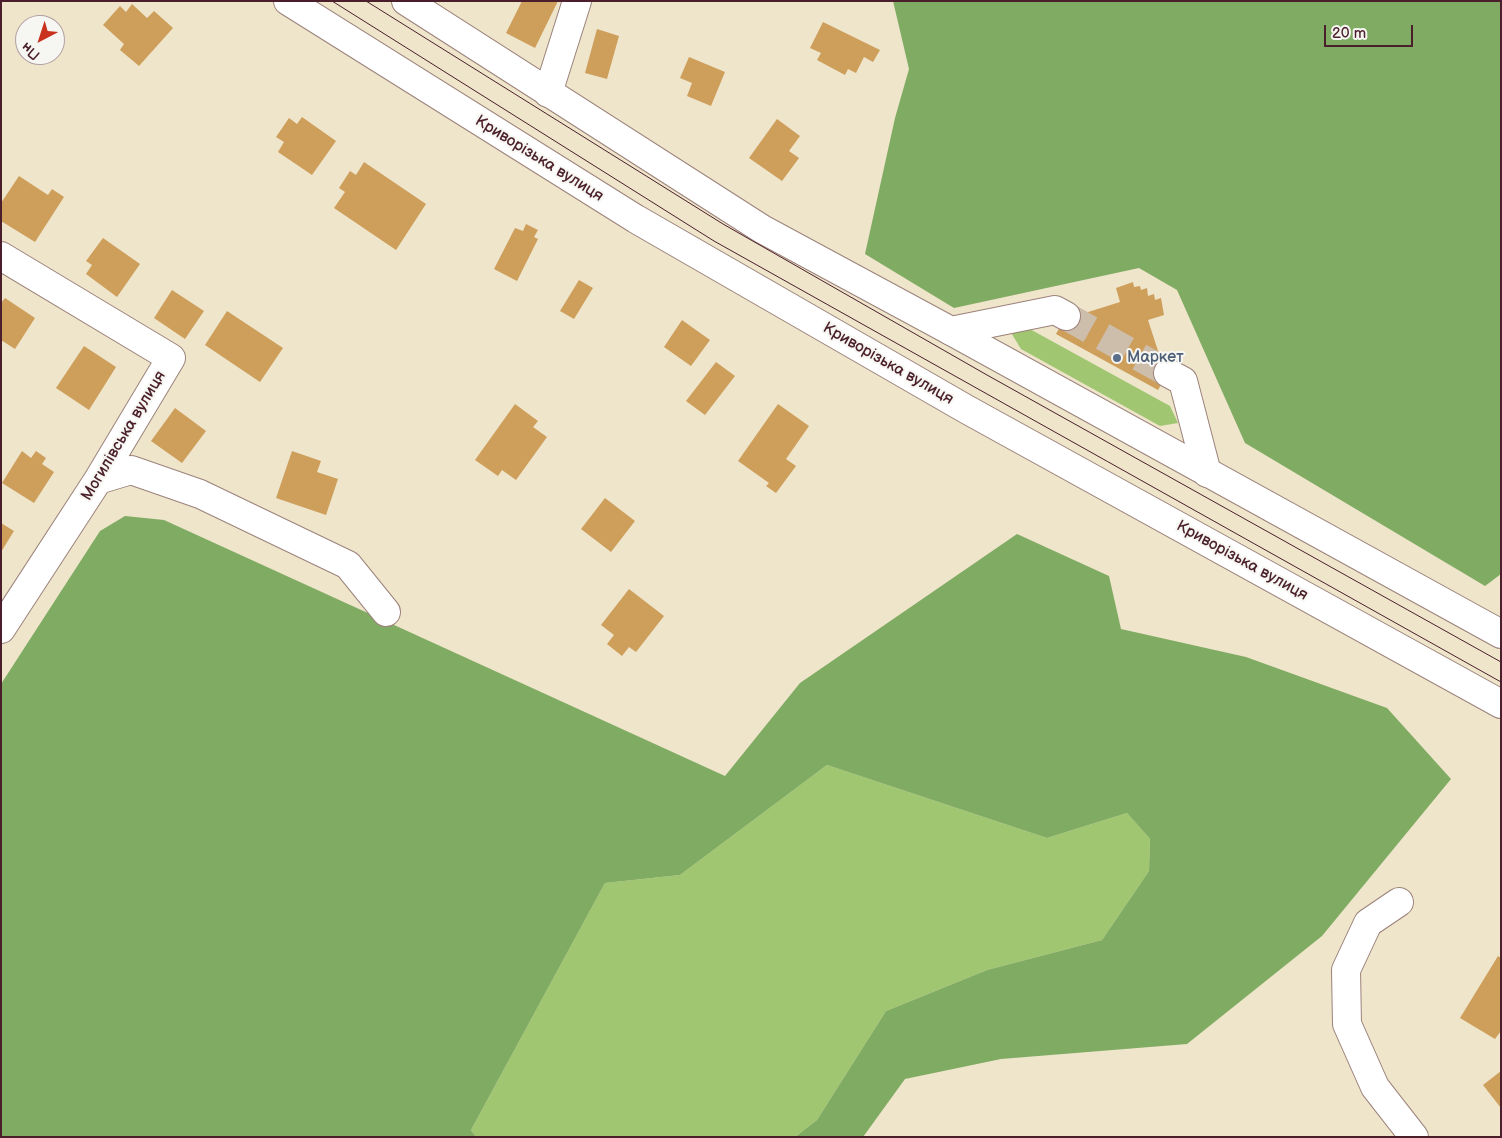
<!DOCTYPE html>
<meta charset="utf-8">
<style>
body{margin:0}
#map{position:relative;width:1502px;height:1138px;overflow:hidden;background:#eee5cb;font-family:"Balsamiq Sans",sans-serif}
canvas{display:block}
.frame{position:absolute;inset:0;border:2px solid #4a1f2b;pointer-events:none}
.north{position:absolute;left:15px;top:15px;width:50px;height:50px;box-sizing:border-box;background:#f6f6f2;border:1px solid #b1a0a2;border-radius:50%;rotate:220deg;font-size:14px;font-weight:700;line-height:20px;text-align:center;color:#4a1f2b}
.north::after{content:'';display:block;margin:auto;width:18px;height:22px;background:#c8321e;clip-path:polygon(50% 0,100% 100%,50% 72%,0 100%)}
.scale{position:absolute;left:1324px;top:25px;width:89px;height:22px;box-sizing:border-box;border:2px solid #4a1f2b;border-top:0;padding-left:6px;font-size:15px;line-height:18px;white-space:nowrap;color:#4a1f2b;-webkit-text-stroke:4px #f6f6f2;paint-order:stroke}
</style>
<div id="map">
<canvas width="1502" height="1138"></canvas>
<div class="frame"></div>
<div class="north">Пн</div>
<div class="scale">20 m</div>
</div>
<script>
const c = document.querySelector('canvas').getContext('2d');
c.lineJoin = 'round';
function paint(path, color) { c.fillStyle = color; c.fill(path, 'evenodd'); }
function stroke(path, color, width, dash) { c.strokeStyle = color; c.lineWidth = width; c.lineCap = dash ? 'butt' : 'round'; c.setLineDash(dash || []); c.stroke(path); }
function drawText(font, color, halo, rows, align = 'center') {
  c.font = font + ' "Balsamiq Sans",sans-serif'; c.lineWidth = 4; c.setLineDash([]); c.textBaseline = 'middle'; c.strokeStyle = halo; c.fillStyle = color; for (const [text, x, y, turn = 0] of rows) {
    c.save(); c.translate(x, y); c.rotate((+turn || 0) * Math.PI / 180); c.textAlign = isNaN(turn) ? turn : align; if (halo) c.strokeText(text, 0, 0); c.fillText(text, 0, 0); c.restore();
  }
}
const green = new Path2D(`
 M1028,328L1170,406L1178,423L1160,426L1021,349L1010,331Z
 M827,765L1047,838L1127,813L1150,839L1149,871L1102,940L987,970L886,1011L817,1120L795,1137H476L471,1130L605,883L680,875Z`);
const forest = new Path2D(`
 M893,1H1501V574L1485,586L1245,443L1177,290L1139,268L954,308L865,254L895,118L909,69Z
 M125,516L164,520L725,776L800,683L1017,534L1109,576L1121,629L1246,657L1387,708L1451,779L1322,936L1187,1044L1001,1059L905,1079L863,1137H795L817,1120L886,1011L987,970L1102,940L1149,871L1150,839L1127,813L1047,838L827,765L680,875L605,883L471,1130L476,1137H1V684L100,531Z`);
const building = new Path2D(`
 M522,1H558L535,48L506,33Z
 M132,4L147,18L154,11L173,28L139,66L120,50L124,44L103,25L120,6L126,12Z
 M823,22L880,50L873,62L864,57L856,73L848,69L845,75L817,60L821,53L810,48Z
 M597,29L619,36L607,79L585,73Z
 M689,57L725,72L711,106L687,96L692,83L680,78Z
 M302,117L336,141L312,175L278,152L284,142L276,137L289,118L297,124Z
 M777,119L800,136L789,151L799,158L782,181L749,158Z
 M364,162L426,204L396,250L334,208L345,192L339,188L350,171L356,175Z
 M19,176L48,195L52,189L64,197L35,242L1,221V203Z
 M526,224L538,230L534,237L538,239L517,281L494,269L515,228L523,231Z
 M103,238L140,264L117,297L86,274L92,265L86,261Z
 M579,280L593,288L574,319L560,311Z
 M1133,282L1134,287L1140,286L1141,290L1147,288L1148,296L1154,294L1155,300L1161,298L1164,315L1148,320L1159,354L1174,362L1158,390L1056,334L1072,305L1085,313L1120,302L1116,288Z
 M172,290L204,311L185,339L154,318Z
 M5,298L35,318L15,349L1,340V303Z
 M227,311L283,348L260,382L205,345Z
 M682,320L710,340L691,366L664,347Z
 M84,346L116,367L89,410L56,388Z
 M716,362L735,376L705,415L686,401Z
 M515,404L538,421L533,427L547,437L516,480L502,470L498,476L475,460Z
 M778,404L809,426L786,459L796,466L776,493L766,486L769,483L738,461Z
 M175,408L206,431L182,463L151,441Z
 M22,451L31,458L36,451L46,458L42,464L54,472L34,503L2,483Z
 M292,451L321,461L317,472L338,479L326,515L276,498Z
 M605,498L635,521L611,552L581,529Z
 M1,523L14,531L1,552Z
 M629,589L664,616L636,652L629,647L622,656L607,644L614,635L601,625Z
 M1498,956L1501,958V1031L1495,1039L1460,1018Z
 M1501,1071V1108L1483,1085Z`);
const minorTunnel = new Path2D(`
 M1066,316L1168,373`);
const minor = new Path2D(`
 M548,93L577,1
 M1,256L171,358L98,480L1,629
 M951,331L1055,310L1066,316
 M1168,373L1183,381L1207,473
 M98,480L131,470L200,494L348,565L386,612
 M1399,902L1368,923L1346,970L1347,1024L1375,1087L1414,1137`);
const major = new Path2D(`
 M288,1L636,219L966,409L1501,704
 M406,1L762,229L951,331L1501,634`);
const tram = new Path2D(`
 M332,1L714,241L1501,682
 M366,1L723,224L987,375L1501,662`);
const markers = [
 [1117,358,5,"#5c6f8a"]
];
const streetNames = [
 ["Криворізька вулиця",539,159,32],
 ["Криворізька вулиця",888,364,30],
 ["Могилівська вулиця",124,436,-59],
 ["Криворізька вулиця",1242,561,29]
];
const serviceNames = [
 ["Маркет",1127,358]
];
paint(green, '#a0c671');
paint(forest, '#80ab63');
paint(building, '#ce9e5b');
stroke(minorTunnel, '#cdbdab', 28, [28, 14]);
stroke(minor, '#9c827b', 30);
stroke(major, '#9c827b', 30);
stroke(minor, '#fff', 28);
stroke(major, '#fff', 28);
stroke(tram, '#4a1f2b', 1);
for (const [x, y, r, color] of markers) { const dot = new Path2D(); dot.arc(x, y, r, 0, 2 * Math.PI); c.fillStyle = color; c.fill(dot); stroke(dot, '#f6f6f2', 2); }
drawText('16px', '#4a1f2b', '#f6f6f2', streetNames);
drawText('16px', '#4e5e75', '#f6f6f2', serviceNames, 'left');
</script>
